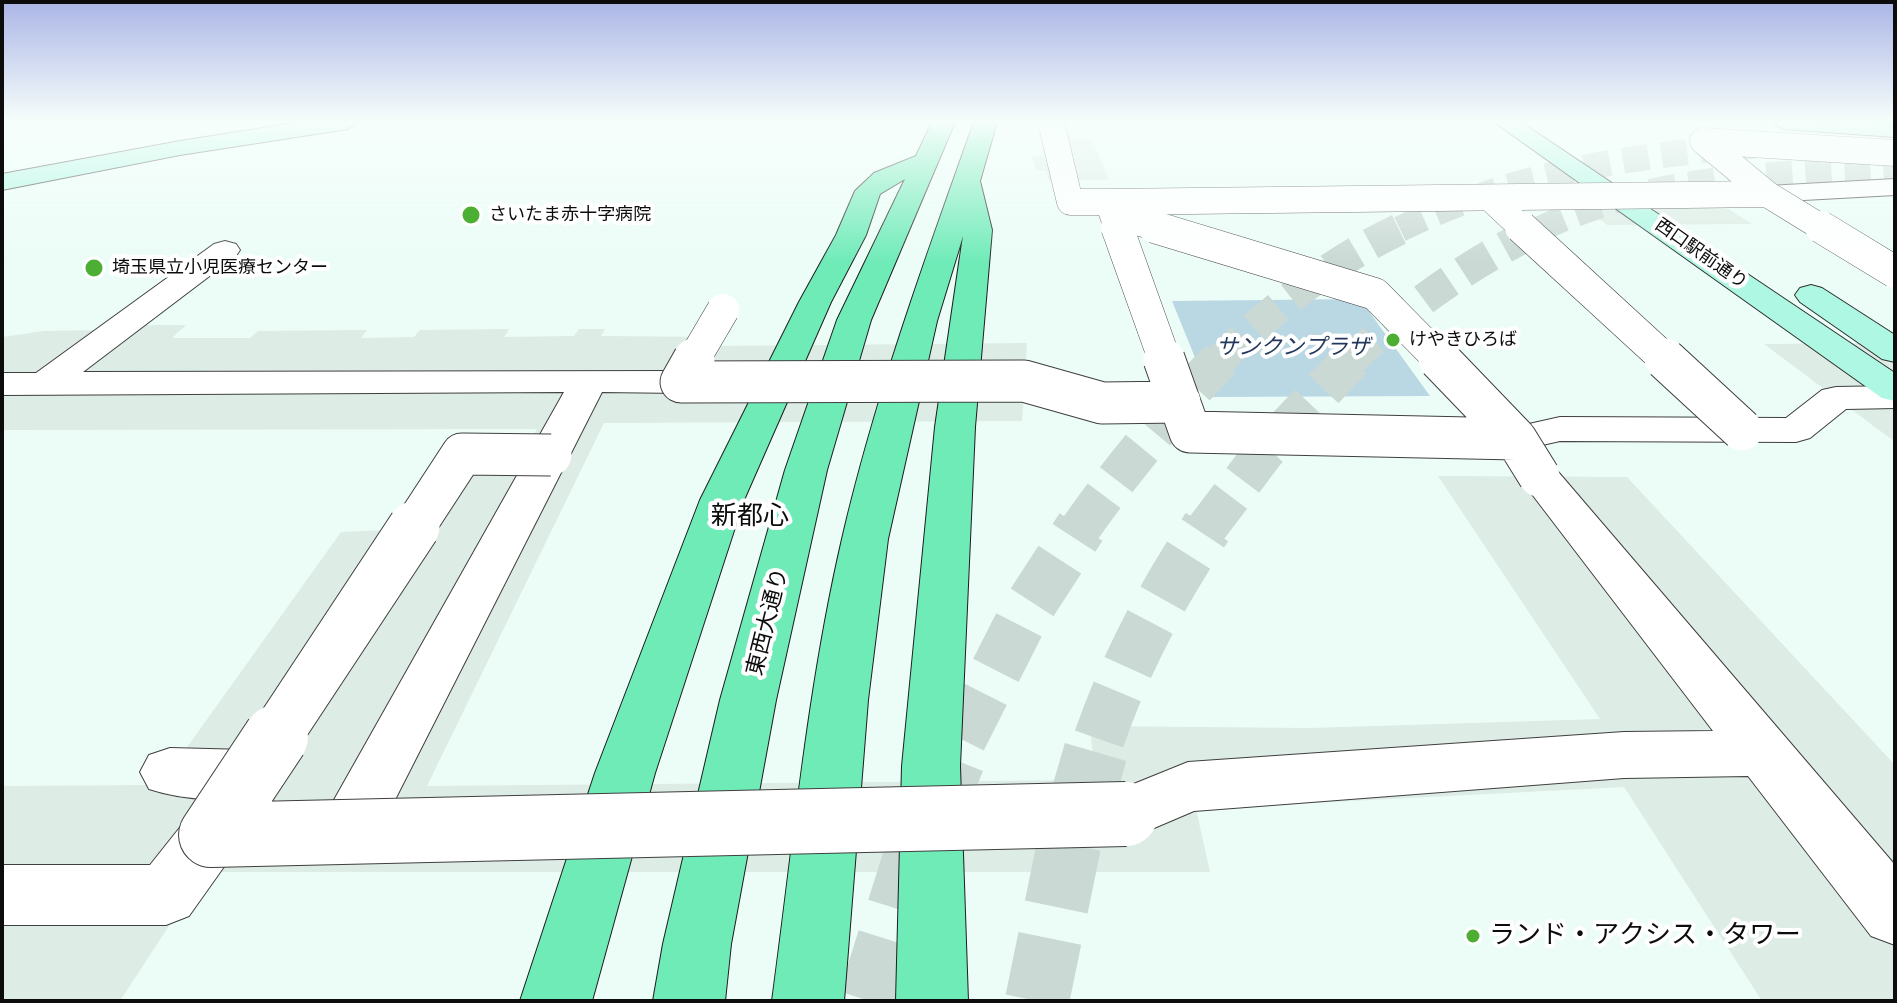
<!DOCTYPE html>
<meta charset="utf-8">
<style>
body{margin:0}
#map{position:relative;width:1897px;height:1003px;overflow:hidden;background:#ecfdf7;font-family:Bitter,serif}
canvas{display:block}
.frame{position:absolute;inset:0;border:4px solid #0c0c0c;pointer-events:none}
</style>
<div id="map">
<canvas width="1897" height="1003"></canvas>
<div class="frame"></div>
</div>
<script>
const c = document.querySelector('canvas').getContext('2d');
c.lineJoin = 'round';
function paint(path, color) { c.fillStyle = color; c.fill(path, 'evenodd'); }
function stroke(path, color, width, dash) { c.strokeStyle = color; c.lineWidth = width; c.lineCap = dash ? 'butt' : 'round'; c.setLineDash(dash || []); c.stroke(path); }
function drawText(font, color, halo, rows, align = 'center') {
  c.font = font + ' Bitter,"Noto Sans JP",serif'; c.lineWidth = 8; c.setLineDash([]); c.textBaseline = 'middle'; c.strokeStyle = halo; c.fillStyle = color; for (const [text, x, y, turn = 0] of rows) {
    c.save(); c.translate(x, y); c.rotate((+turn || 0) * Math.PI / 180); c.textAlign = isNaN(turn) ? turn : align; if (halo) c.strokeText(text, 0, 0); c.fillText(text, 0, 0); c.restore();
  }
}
const green = new Path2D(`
 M1360,299L1430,396L1211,397L1172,301Z`);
const plaza = new Path2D(`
 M1038,122H1067L1072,139H1092L1109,180L1049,181L1046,171H1036L1032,156L1044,155Z
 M1554,183L1691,185L1752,224L1607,225Z
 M137,325H186L172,338H250L258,331L367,330L361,338L414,337L420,330L509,329L504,337L574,336L579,329H605L601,336L718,337L713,346L1027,343L1022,421L604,423L427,786L1095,780L1090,726L1310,728L1600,719L1438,476L1627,477L1895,765V1001H1762L1624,787L1196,809L1210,872H204L120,1001H2V786L160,785L341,532L389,530L449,438H531L537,429L2,430V337L44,331L105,330Z
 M1895,343V442L1764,344Z`);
const highwayTunnelFar4 = new Path2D(`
 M1400,229C1515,174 1628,155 1754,146
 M1540,229C1649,177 1776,173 1895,168`);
const highwayTunnelFar3 = new Path2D(`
 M1219,361C1272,308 1335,259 1404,227
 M1350,361C1408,307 1472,261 1544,227`);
const highwayTunnelFar2 = new Path2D(`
 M1080,529C1123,468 1169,412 1221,359
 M1206,529L1265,451L1352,359`);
const highwayTunnelFar1 = new Path2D(`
 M961,739L1024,615L1081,527
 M1099,739C1126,662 1162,594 1207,527`);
const highwayTunnel = new Path2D(`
 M870,1001L920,842L962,737
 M1037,1001L1070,840L1100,737`);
const street = new Path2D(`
 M1895,179V195L1767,202L1758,200L1754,194L1758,188L1767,186Z
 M225,241L236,244L240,250L236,256L83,372L681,371L694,374L700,382L694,390L681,393L602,392L370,849L348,857L326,849L317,830L564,392L2,395V373H36L214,244Z
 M1895,386V408L1846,409L1810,438L1796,442L1560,441L1516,451L1502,448L1496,439L1502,430L1560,417L1786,418L1822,390L1836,387Z
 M1539,463L1554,467L1895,865V945L1871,936L1748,776L1624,778L1194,811L1126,840L1104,832L1095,814L1104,796L1188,762L1624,732L1713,731L1518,476L1524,467Z
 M170,748L248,750L269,757L278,774L269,791C233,803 185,801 149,789L140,772L149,755Z
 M211,808L233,816L242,835L233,854L189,916L166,925H2V865H150L189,816Z`);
const secondary = new Path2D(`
 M301,122H359L348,129L180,155L2,190V174L180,141Z
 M1494,122H1521L1895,373V401L1882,398Z
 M1772,122L1895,123V137L1783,129Z
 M1811,285L1822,288L1895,335V362L1882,359L1800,302L1795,295L1800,288Z`);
const primary = new Path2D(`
 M932,122H955L871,320L827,470L776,700L731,944L725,1001H653L663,944L720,700L785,470L837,320L905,179L880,194L866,235L831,302L744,500L655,773L592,1001H520L595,773L700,500L799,302L836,235L855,191L874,173L916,156Z
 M974,122H997L980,181L992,230L975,427L960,766L968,1001H896L902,766L935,427L963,236L937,321L888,539L868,700L844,1001H772C793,847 807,690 842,539C875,397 925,259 974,122Z`);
const highway = new Path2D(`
 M1883,122H1895V129L1886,127Z`);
const streetBridgeFar4 = new Path2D(`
 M1051,122L1070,202H1108L1118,229
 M1767,194L1703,141L1895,153
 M1491,199L1523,229
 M1108,202L1767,194L1824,229
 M1115,215L1160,229`);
const streetBridgeFar3 = new Path2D(`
 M1117,227L1165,361
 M1154,227L1375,294L1441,361
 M1521,227L1667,361
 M1821,227L1895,272
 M693,361L723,310`);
const streetBridgeFar2 = new Path2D(`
 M694,359L681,382L1024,381L1102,403L1180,402
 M1164,359L1190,432L1516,439L1539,476
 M1439,359L1516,439
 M1665,359L1742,430
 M413,529L462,454L551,455`);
const streetBridgeFar1 = new Path2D(`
 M274,739L414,527`);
const streetBridge = new Path2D(`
 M276,737L211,835L1126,814`);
const markers = [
 [471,215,10,"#4cae32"],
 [94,268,10,"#4cae32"],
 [1393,340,8,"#4cae32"],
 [1473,936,8,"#4cae32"]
];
const farPoinames = [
 ["さいたま赤十字病院",489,215],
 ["埼玉県立小児医療センター",112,268],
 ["けやきひろば",1409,340]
];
const farStreetnames = [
 ["西口駅前通り",1701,254,35]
];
const parkNames = [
 ["サンクンプラザ",1293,348]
];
const streetNames = [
 ["東西大通り",768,622,-76]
];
const quarterNames = [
 ["新都心",750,517]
];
const nearPoinames = [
 ["ランド・アクシス・タワー",1489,936]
];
paint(green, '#bad7e4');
paint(plaza, '#ddece5');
stroke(highwayTunnelFar4, '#cad9d4', 26, [26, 13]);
stroke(highwayTunnelFar3, '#cad9d4', 32, [32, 16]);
stroke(highwayTunnelFar2, '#cad9d4', 41, [41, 20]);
stroke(highwayTunnelFar1, '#cad9d4', 51, [51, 26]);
stroke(highwayTunnel, '#cad9d4', 64, [64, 32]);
stroke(street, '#3f3f3f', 2);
stroke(secondary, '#2e2e2e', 2);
stroke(primary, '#1d1d1d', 2);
stroke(highway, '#1d1d1d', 2);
paint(street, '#fff');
paint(secondary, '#aef7e3');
paint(primary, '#6febb8');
paint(highway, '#62e688');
stroke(streetBridgeFar4, '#3f3f3f', 27, []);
stroke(streetBridgeFar3, '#3f3f3f', 33, []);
stroke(streetBridgeFar2, '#3f3f3f', 43, []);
stroke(streetBridgeFar1, '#3f3f3f', 53, []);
stroke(streetBridge, '#3f3f3f', 66, []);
stroke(streetBridgeFar4, '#fff', 26);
stroke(streetBridgeFar3, '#fff', 32);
stroke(streetBridgeFar2, '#fff', 41);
stroke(streetBridgeFar1, '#fff', 51);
stroke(streetBridge, '#fff', 64);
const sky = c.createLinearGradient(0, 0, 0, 263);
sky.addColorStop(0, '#abb5e6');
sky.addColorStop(0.46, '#f6fefb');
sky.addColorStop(1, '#f6fefb00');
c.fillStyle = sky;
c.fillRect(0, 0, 1897, 263);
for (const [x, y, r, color] of markers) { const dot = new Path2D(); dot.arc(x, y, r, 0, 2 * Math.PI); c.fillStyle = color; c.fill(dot); stroke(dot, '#fff', 3); }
drawText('18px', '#0c0c0c', '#fff', farPoinames, 'left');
drawText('18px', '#0c0c0c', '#fff', farStreetnames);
drawText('italic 22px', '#23385d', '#fff', parkNames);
drawText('22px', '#0c0c0c', '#fff', streetNames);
drawText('26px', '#0c0c0c', '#fff', quarterNames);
drawText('26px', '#0c0c0c', '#fff', nearPoinames, 'left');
</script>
